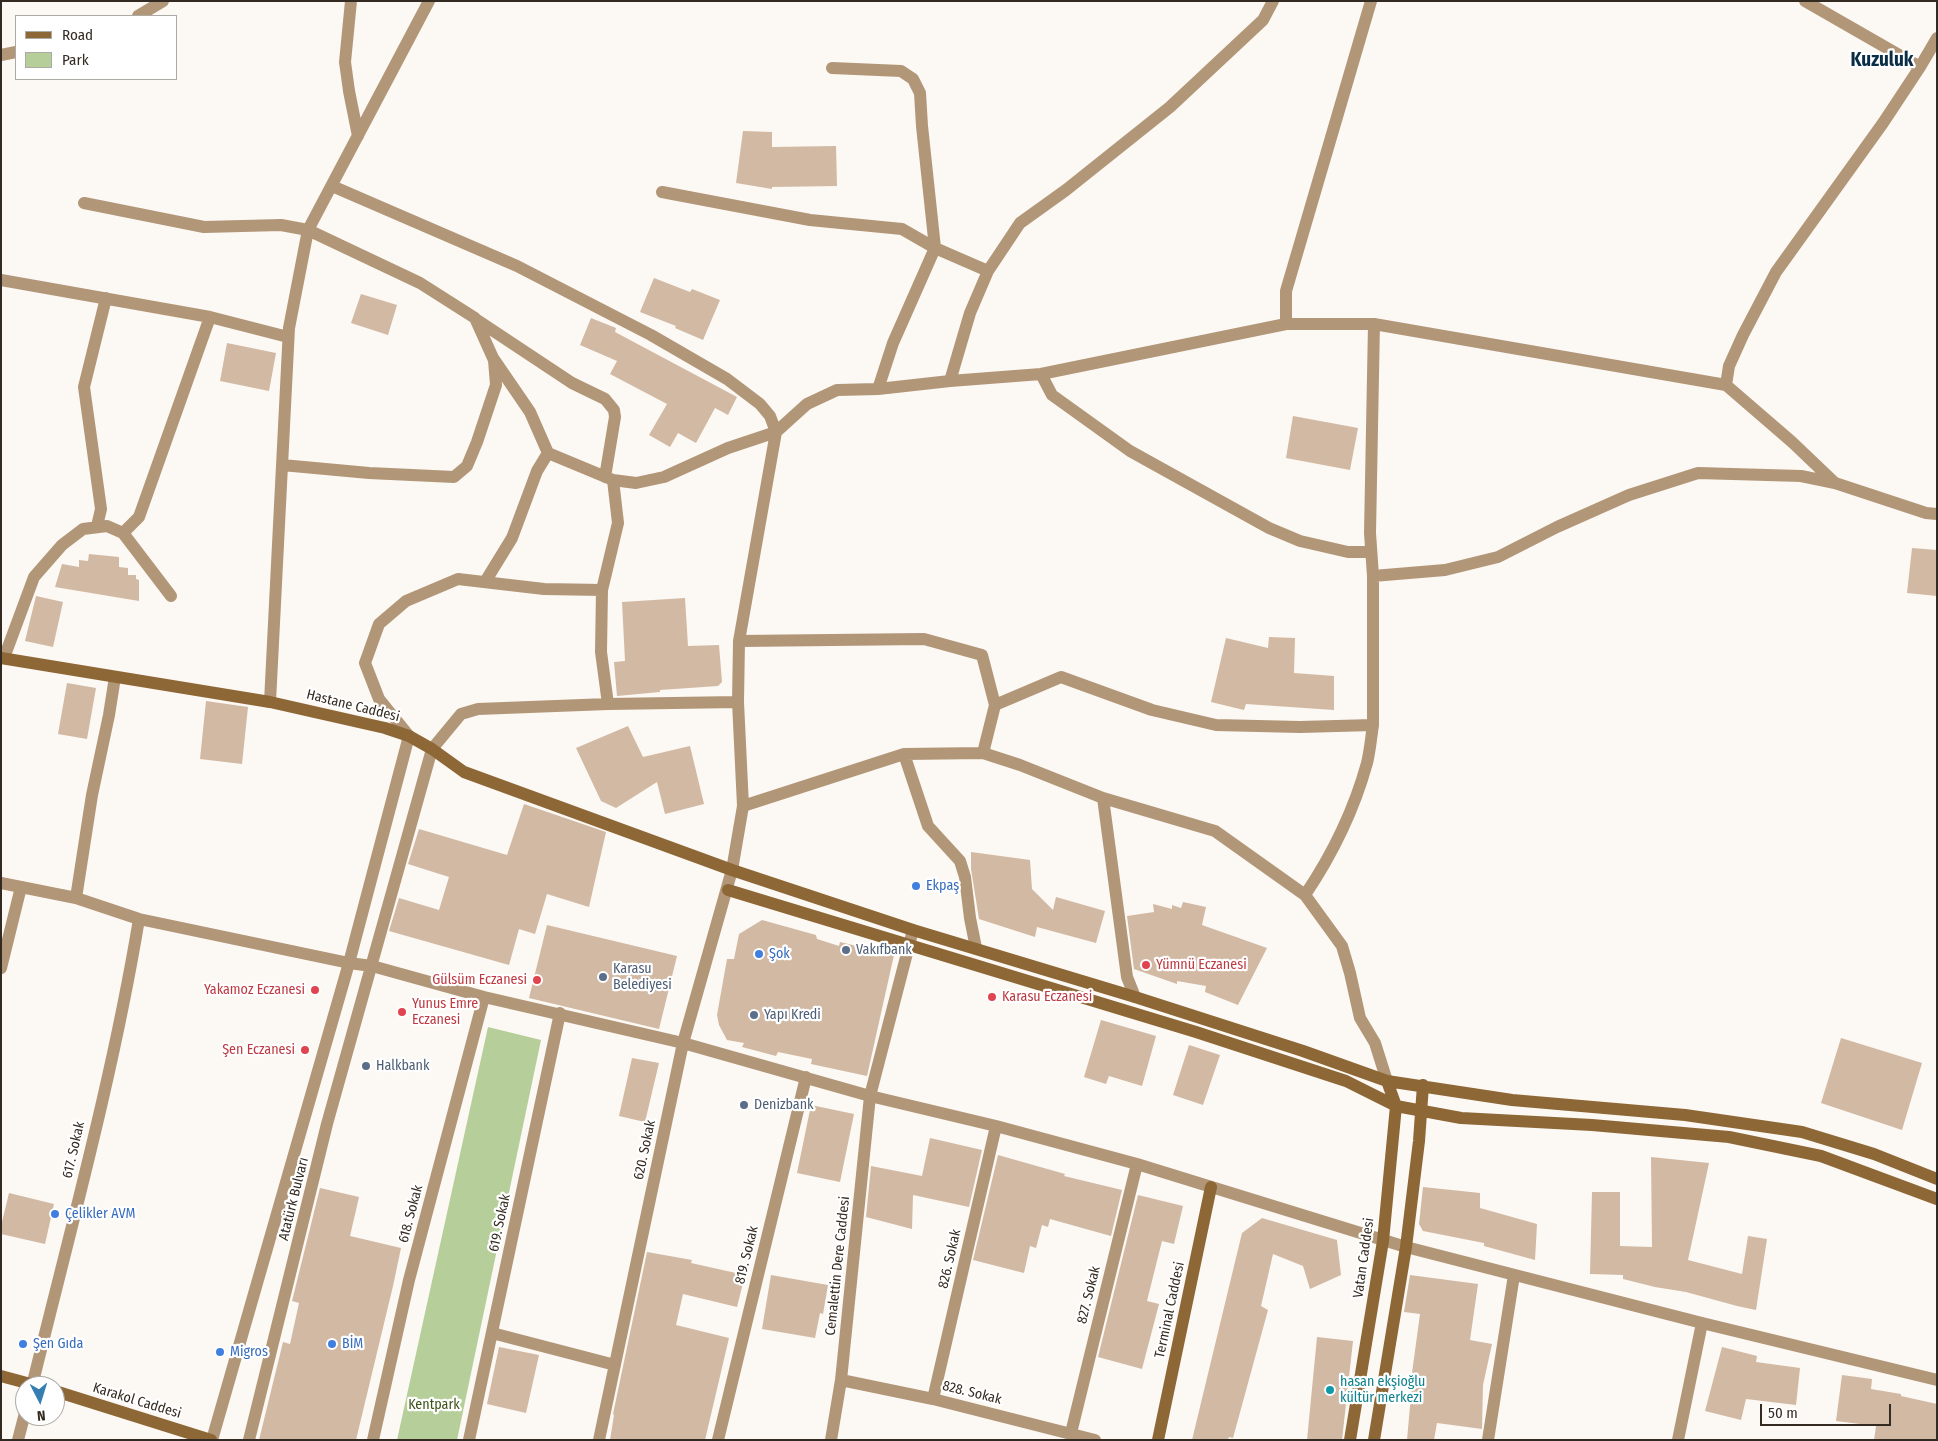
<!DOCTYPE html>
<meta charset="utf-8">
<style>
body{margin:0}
#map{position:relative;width:1938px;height:1441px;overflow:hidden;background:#fcf8f3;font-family:"Fira Sans Condensed",sans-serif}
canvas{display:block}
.frame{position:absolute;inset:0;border:2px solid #332b21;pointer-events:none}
.legend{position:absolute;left:15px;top:15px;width:162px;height:65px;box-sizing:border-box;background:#fff;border:1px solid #adaaa6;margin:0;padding:6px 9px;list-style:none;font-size:15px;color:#332b21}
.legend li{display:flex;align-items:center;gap:10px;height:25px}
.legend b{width:25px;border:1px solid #adaaa6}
.north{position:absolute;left:15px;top:1376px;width:50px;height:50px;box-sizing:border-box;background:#fff;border:1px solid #adaaa6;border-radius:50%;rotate:175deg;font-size:14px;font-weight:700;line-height:20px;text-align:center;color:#332b21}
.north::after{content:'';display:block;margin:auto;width:18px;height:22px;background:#357eb2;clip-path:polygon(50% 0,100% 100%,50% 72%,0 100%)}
.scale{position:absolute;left:1760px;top:1404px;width:131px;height:22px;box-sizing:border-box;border:2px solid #332b21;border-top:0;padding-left:6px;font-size:15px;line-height:18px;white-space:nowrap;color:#332b21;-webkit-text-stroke:4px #fff;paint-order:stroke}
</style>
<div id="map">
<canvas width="1938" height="1441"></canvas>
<div class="frame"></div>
<ul class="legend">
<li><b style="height:6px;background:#8e6737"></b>Road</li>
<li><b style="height:14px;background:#b6cf9a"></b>Park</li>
</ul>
<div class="north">N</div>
<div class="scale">50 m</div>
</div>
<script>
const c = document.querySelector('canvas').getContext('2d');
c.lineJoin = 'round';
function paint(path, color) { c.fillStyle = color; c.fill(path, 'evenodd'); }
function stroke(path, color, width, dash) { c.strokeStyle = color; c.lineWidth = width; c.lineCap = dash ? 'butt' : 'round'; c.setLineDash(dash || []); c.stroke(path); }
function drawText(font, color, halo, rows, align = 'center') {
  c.font = font + ' "Fira Sans Condensed",sans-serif'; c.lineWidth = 4.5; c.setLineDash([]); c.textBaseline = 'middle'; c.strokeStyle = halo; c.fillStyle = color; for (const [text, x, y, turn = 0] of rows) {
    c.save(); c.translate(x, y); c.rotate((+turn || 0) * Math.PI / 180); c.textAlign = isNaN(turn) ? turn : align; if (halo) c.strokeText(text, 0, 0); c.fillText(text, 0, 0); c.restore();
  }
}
const green = new Path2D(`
 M488,1027L541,1040L457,1440H397Z`);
const building = new Path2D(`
 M743,131L772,132V147L836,146L837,186L772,187V189L736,183Z
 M654,278L690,292L692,289L720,300L703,340L675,328L676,326L640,312Z
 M361,294L397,305L388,335L351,323Z
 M591,318L616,328L615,332L737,397L728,415L715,408L696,443L678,433L670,447L649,435L667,404L610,374L617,361L580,345Z
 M227,343L276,353L269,391L220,381Z
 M1293,416L1358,428L1350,470L1286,458Z
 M1912,548L1937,550V596L1907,593Z
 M89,554L119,557V567L128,568V575H136V579L139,580V601L55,587L62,564L79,567V560L88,561Z
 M36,596L63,602L53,647L25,641Z
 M685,598L688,646L719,645L722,682L718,686L660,690V692L617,696L614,662L625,661L622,602Z
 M1269,637L1295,638L1294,673L1334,676V710L1246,704L1244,710L1211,702L1226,638L1268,648Z
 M67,683L96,688L87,739L58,734Z
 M206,701L248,707L242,764L200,759Z
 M628,726L643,757L690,746L704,804L665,814L657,782L616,808L601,801L576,748Z
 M524,804L606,832L589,907L547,894L535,934L519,929L509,965L389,931L399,898L439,910L449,877L408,864L419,829L507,855Z
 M971,852L1030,860L1032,889L1053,910L1056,897L1105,911L1096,943L1037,927L1035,937L979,919L971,869Z
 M1183,902L1206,907L1202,925L1267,948L1238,1005L1205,992L1206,986L1177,981V984L1134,969L1127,916L1154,912L1153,904L1172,909V905L1181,908Z
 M762,920L816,935L817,939L839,946L840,942L894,955L867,1076L811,1064L812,1059L778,1052L776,1056L742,1047L744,1043L727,1040L719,1025L717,1015L727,959H734L739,934Z
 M547,925L677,956L659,1029L529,998Z
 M1101,1020L1156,1036L1142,1086L1109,1076L1106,1084L1084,1077Z
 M1841,1038L1922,1063L1902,1130L1821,1103Z
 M1189,1045L1220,1055L1203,1105L1173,1095Z
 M632,1058L659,1063L645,1122L619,1116Z
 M811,1105L854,1114L840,1182L797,1173Z
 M930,1138L982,1150L969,1207L913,1195L912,1229L866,1217L871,1166L922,1176Z
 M998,1155L1065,1174L1064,1176L1122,1190L1111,1236L1050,1219L1048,1227L1042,1225L1036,1248L1030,1246L1024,1273L973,1260Z
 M1651,1157L1709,1163L1688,1260L1742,1274L1748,1236L1767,1239L1756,1310L1737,1306L1686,1292L1655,1287L1623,1279V1275L1590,1274L1592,1192H1620V1246L1652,1247Z
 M1423,1187L1480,1193V1208L1537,1224L1535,1260L1484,1246V1243L1423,1231L1419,1224Z
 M320,1188L359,1197L350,1236L401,1248L393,1286L356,1440H259L283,1342L290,1344L299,1303L292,1301L294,1293Z
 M9,1193L54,1204L45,1244L1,1234V1226Z
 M1138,1195L1183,1206L1174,1244L1162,1241L1147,1301L1159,1304L1142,1369L1098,1357Z
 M1262,1218L1337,1240L1341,1275L1310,1289L1303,1266L1273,1254L1261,1306L1268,1310L1233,1438L1229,1437L1228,1440H1192L1242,1233Z
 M647,1252L692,1260L691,1263L745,1275L737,1307L683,1294L676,1325L729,1338L705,1440H610L614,1415L613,1414Z
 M771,1275L828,1285L823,1314L820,1313L815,1338L762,1329Z
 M1410,1275L1478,1284L1470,1340L1492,1344L1483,1385L1482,1429L1437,1423L1434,1440H1407L1413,1373H1412L1420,1314L1404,1312Z
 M1317,1337L1353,1341L1342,1440H1307Z
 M499,1347L539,1355L526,1413L487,1404Z
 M1722,1347L1757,1356L1756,1362L1800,1368L1796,1405L1746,1399L1741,1420L1705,1411Z
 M1842,1375L1872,1379L1871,1389L1901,1394V1396L1937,1404V1440H1874L1876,1426L1836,1421Z`);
const street = new Path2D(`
 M351,1L345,62L349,91L358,136
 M1805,1L1920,67
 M138,16L163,1
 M1,55L16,52
 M832,68L901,71L913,79L920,93L922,126L935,248
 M662,192L810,220L902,229L935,248
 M84,203L204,227L281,225L308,230L420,283L475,318L493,358L530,412L548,453L613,480L636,483L664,477L728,448L776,432L770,416L760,404L727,379L651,335L517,266L332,186
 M1,280L210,317L288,337
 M477,320L572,383L605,399L614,410L615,417L605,477
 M1286,324V291L1371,1
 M1041,374L1052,395L1130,451L1269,528L1300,541L1348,552H1370
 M950,381L970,313L988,271
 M1726,385L1729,366L1743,335L1776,272L1883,123L1920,67L1937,38
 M878,389L893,343L935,248L988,271L1020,223L1066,190L1170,107L1263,20L1273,1
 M282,465L369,473L454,477L467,466L477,442L496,385L494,360
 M97,526L101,509L84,387L106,298
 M123,533L139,517L210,317
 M1373,576L1370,533L1374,324
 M485,582L512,538L537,471L548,453
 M739,641L924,639L982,655L995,705
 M4,658L34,577L62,545L83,529L107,526L123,533L171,596
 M270,702L289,328L308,230L429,1
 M608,704L601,652L602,590L618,523L613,480
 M904,754L928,826L960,861L965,877L970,918L976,948
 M1103,798L1127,977L1135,997
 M743,806L904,754L983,753
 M1,883L76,898L139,919L349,963L372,966L484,997L683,1043L870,1096L996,1126L1137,1164L1406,1247L1702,1323L1937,1380
 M1305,895C1332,855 1354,810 1367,763C1370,751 1371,738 1373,725
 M76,898L92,795L109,715L115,677
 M1,968L21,887
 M1387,1081L1375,1043L1360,1018L1350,973L1342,946L1305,895L1215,831L1103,798L1020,765L983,753L995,705L1061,677L1152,710L1216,725L1300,727L1373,725V576L1445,570L1498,557L1557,527L1629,495L1698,473L1801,476L1835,483
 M492,1333L615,1365
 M841,1380L933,1399L1095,1440
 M32,1386C70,1231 113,1076 139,919
 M933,1399L996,1126
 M1071,1433L1137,1164
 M18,1440L25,1413
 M212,1440L349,963L409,736L379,699L365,663L379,624L406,601L458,579L544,589L602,590
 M249,1440L327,1124L432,749L461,714L478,709L608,704L738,702
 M373,1440L409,1280L484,997
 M469,1440L560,1013
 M599,1440L683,1043L732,870L743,806L738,702L739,641L776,432L807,404L837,390L878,389L950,381L1041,374L1286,324H1374L1726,385L1792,442L1835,483L1926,513L1937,514
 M718,1440L806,1077
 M831,1440L841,1380L870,1096L913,930
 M1488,1440L1514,1275
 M1678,1440L1702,1323`);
const secondary = new Path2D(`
 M1,658L270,702L385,728L409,736L432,749L464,772L732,870L913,930L1135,997L1303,1051L1387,1081L1512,1100L1685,1115L1802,1132L1874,1154L1937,1179
 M728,890L1196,1032L1346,1081L1396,1106L1461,1118L1592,1125L1729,1137L1821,1156L1937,1199
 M1,1376L38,1386
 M55,1391L211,1440
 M1158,1440L1211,1187
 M1350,1440L1383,1241L1396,1106L1387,1081
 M1374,1440L1406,1247L1419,1141L1423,1085`);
const markers = [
 [916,886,5,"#3f7fe0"],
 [846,950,5,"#5c6f8a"],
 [759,954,5,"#3f7fe0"],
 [1146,965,5,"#e0444e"],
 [603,977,5,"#5c6f8a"],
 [537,980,5,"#e0444e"],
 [315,990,5,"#e0444e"],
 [992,997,5,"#e0444e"],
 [402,1012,5,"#e0444e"],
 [754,1015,5,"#5c6f8a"],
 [305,1050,5,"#e0444e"],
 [366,1066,5,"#5c6f8a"],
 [744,1105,5,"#5c6f8a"],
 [55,1214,5,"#3f7fe0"],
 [23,1344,5,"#3f7fe0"],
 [332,1344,5,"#3f7fe0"],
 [220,1352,5,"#3f7fe0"],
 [1330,1390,5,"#0f9aa8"]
];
const streetNames = [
 ["Hastane Caddesi",353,706,14],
 ["617. Sokak",74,1150,-77],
 ["620. Sokak",645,1150,-78],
 ["Atatürk Bulvarı",294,1199,-76],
 ["618. Sokak",411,1214,-75],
 ["619. Sokak",500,1223,-78],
 ["819. Sokak",747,1255,-76],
 ["Vatan Caddesi",1364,1258,-82],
 ["826. Sokak",950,1259,-77],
 ["Cemalettin Dere Caddesi",838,1266,-84],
 ["827. Sokak",1089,1295,-76],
 ["Terminal Caddesi",1170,1310,-78],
 ["828. Sokak",972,1393,14],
 ["Karakol Caddesi",137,1401,17]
];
const shopNames = [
 ["Ekpaş",926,886],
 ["Şok",769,954],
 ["Çelikler AVM",65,1214],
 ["Şen Gıda",33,1344],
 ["BİM",342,1344],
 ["Migros",230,1352]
];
const serviceNames = [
 ["Vakıfbank",856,950],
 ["Karasu",613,969],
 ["Belediyesi",613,985],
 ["Yapı Kredi",764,1015],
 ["Halkbank",376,1066],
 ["Denizbank",754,1105]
];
const healthNames = [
 ["Yümnü Eczanesi",1156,965],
 ["Gülsüm Eczanesi",527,980,"right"],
 ["Yakamoz Eczanesi",305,990,"right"],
 ["Karasu Eczanesi",1002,997],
 ["Yunus Emre",412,1004],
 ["Eczanesi",412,1020],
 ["Şen Eczanesi",295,1050,"right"]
];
const cultureNames = [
 ["hasan ekşioğlu",1340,1382],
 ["kültür merkezi",1340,1398]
];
const parkNames = [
 ["Kentpark",434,1405]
];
const districtNames = [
 ["Kuzuluk",1882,61]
];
paint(green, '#b6cf9a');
paint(building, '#d2b9a3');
stroke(street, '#b29678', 12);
stroke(secondary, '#8e6737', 12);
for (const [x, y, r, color] of markers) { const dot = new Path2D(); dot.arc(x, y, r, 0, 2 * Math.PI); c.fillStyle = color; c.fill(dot); stroke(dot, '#fff', 2); }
drawText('14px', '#332b21', '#fff', streetNames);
drawText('14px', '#366cbe', '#fff', shopNames, 'left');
drawText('14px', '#4e5e75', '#fff', serviceNames, 'left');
drawText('14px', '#be3a42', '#fff', healthNames, 'left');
drawText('14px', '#0d838f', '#fff', cultureNames, 'left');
drawText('14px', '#3c5317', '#fff', parkNames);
drawText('bold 19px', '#092e46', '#fff', districtNames);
</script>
